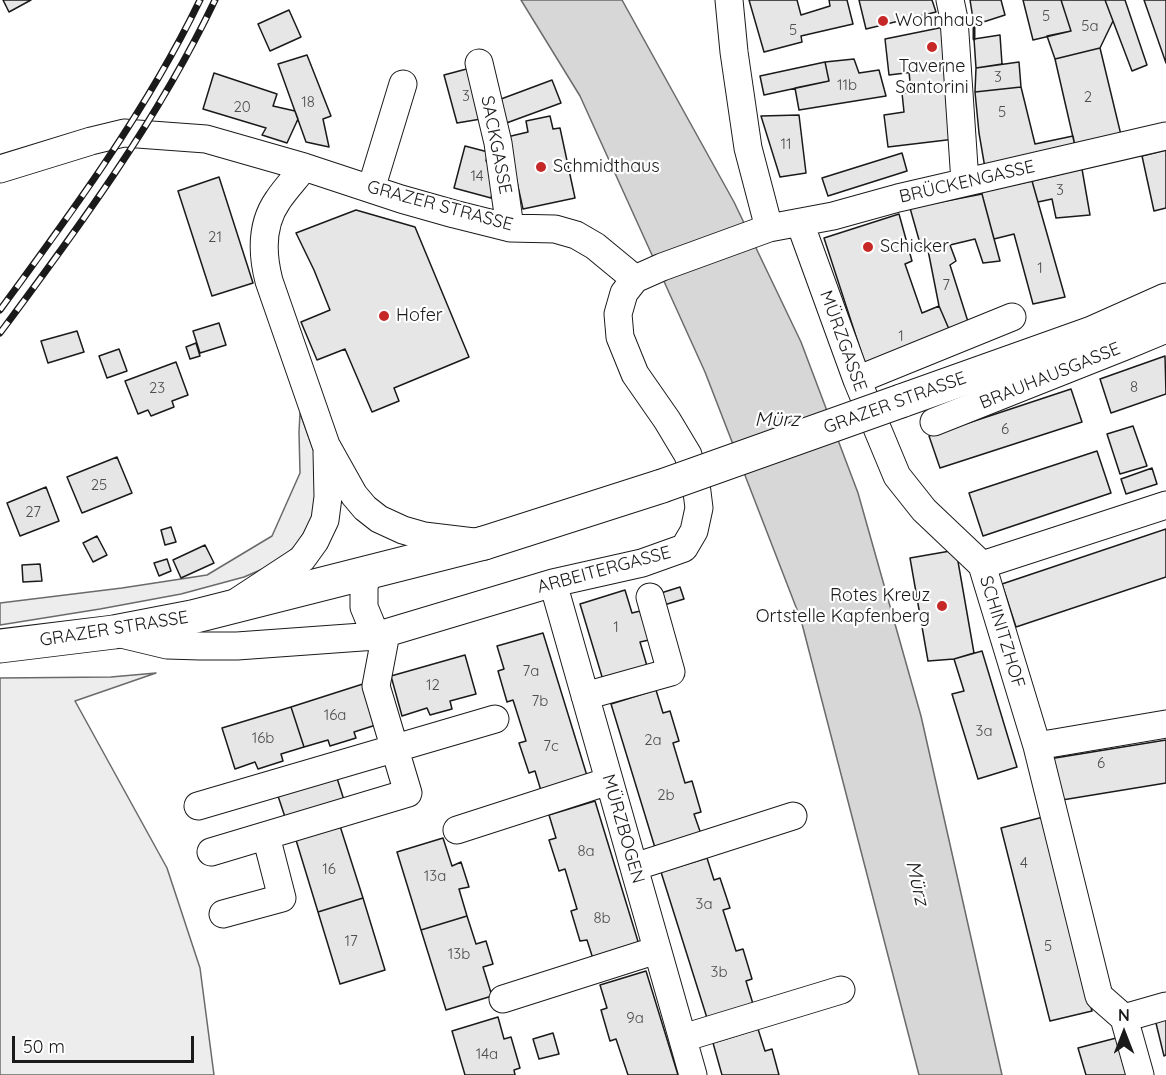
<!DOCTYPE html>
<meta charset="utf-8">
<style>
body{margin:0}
#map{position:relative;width:1166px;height:1075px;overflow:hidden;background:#fff;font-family:Quicksand,sans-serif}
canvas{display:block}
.north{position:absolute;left:1094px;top:1003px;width:60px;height:60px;-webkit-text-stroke:4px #fff;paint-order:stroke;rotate:0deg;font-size:16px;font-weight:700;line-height:24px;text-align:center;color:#1a1a1a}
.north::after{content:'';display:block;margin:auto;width:21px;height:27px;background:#1a1a1a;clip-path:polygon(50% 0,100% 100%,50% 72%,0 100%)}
.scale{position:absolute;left:12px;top:1036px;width:182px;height:27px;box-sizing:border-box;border:3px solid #1a1a1a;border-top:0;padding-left:8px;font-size:18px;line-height:21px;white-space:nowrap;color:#1a1a1a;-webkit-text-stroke:4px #fff;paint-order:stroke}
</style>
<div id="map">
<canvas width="1166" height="1075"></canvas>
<div class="north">N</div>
<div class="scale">50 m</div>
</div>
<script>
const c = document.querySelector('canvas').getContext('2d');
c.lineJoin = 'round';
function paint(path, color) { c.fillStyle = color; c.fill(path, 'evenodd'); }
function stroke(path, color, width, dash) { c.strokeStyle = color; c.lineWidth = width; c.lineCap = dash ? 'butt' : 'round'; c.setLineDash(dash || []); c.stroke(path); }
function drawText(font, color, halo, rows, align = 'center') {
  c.font = font + ' Quicksand,sans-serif'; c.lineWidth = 4.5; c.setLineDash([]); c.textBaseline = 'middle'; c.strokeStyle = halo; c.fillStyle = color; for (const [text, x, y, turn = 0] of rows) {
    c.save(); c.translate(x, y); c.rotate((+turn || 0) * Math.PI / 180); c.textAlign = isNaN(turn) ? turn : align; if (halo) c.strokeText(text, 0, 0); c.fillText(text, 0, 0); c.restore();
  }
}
const green = new Path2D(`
 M300,413L319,466V492L311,523L295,546L279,562L244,577L181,594L100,609L0,625V603L122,588L207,575L272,536L300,473L299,432Z
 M156,673L75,701L167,868L200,968L214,1075H0V678L111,677Z`);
const water = new Path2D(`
 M521,0H622L734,202L801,342L858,493L921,716L1002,1075H919L801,620L705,372L580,96Z`);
const building = new Path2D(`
 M3,0H31L9,12Z
 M749,0H797L801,15L830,6L829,0H847L853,24L801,36L802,42L764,52Z
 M859,0H932L936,12L866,29Z
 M970,0H1001L1005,15L974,25Z
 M1023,0H1061L1071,31L1033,40Z
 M1061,0H1105L1113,21L1100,48L1055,59L1047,36L1071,31Z
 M1105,0H1125L1147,65L1132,71Z
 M1144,0H1166V63Z
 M289,10L301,37L270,51L258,24Z
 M944,27L946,68L889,75L885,39Z
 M1000,35L1002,64L976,68L974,39Z
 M1100,48L1121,135L1075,146L1055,59Z
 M307,55L331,116L323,119L329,147L306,142L278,64Z
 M854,59L859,73L879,70L886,96L799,110L795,88L829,81L825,62Z
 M825,62L829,81L764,95L760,76Z
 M1019,62L1021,87L975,92L976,68Z
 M474,67L487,118L457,123L444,75Z
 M946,68L955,139L888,147L884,115L904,112L902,93L911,92L909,72Z
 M214,73L277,94L273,106L295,111L298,119L287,143L262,135L266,128L203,109Z
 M552,80L561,103L501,125L493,102Z
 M1021,87L1035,144L1073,136L1075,146L985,168L979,133L975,92Z
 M799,115L806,173L780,177L761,116Z
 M550,116L553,129L560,128L575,198L523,209L507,137L528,132L526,121Z
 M465,146L488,152L486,161L500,164L491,198L454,188Z
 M1166,150V208L1154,211L1142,156Z
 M902,153L907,171L828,196L822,178Z
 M1082,169L1090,215L1056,218L1052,199L1038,202L1032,181Z
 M219,177L253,283L212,296L178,191Z
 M1032,181L1065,297L1033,304L1014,234L994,239L982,194L983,191Z
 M982,194L1000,261L983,263L975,239L950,245L956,261L950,265L970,328L952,336L939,306L927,245L921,247L910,208Z
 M356,210L415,227L469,357L394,388L399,401L372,412L345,349L317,360L301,322L330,310L314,270L296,233Z
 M899,214L912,261L905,264L922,313L939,306L952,336L866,367L824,238Z
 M219,323L226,345L200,353L193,331Z
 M77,331L84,352L48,363L41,341Z
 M196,343L200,356L190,359L186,347Z
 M119,349L127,371L107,378L99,356Z
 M1165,356L1166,394L1111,413L1100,379Z
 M176,362L188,395L172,401L174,407L151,416L148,410L138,414L125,381Z
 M1071,389L1082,422L940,468L929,436Z
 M1133,426L1147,466L1120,474L1107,434Z
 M1097,451L1111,493L983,536L969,493Z
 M117,457L132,493L82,513L67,477Z
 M1152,468L1157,484L1126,494L1121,479Z
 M46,487L59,521L20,536L7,503Z
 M171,527L176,542L165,545L161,530Z
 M1166,529V577L1016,627L1002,584Z
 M97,536L107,555L93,562L83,543Z
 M205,545L214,563L181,578L173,560Z
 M956,550L974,653L954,659L928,661L910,558Z
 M167,559L171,571L159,576L154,563Z
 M40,564L42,581L23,582L22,565Z
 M680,587L684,599L664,605L661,593Z
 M625,590L632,613L640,611L649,640L640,642L647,666L603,680L580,604Z
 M543,633L588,779L542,794L535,771L529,773L519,743L526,741L513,700L507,702L498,671L504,669L497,646Z
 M982,651L1017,767L978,779L952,694L964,691L954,659Z
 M465,655L476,694L450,701L452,709L430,715L427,708L402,716L391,676Z
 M366,683L379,724L354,732L356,738L330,746L328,740L304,747L291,707Z
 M656,690L663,713L670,711L679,741L673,743L685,783L692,781L701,812L694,814L702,837L656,851L611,704Z
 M291,707L304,747L281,754L283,761L258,769L255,762L235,769L222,728Z
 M1166,740V783L1056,801L1049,759Z
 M336,775L344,800L285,817L277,793Z
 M595,801L640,948L594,962L587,940L580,941L571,911L577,909L565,869L559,871L549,840L556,838L549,815Z
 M1043,817L1092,1011L1050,1021L1001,828Z
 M340,826L363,898L318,912L296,840Z
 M443,838L452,866L461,862L469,887L459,889L467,916L421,930L397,852Z
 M707,858L714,880L720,878L730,908L723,910L736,951L743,949L752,979L746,981L753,1004L707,1018L661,872Z
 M363,898L385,970L340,984L318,912Z
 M467,916L476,944L486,941L493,964L483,967L492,996L446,1010L421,930Z
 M646,971L678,1075H628L616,1039L610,1041L601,1010L607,1008L600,985Z
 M1166,1012V1055L1164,1056L1154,1015Z
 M498,1017L504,1039L511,1037L520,1068L514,1070L515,1075H465L452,1031Z
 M758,1029L765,1051L772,1049L779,1075H722L713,1043Z
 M553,1033L559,1054L539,1059L533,1039Z
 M1120,1037L1130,1075H1086L1078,1048Z`);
const minor = new Path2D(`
 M729,0L734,52L748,148L769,228
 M950,0L954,19L965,182
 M479,63L498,143L510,228
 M304,167C296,178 286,188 278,200C261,224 262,254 269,281L326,445L354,495L365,508L379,519L403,530L424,536L474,542
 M0,169L91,141L124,133L206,139L304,167L401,199L454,214L510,228L555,229L576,235L595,246L635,279
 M371,189L403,84
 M800,223L857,380L897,476L924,510L982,565
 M857,380L1012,317
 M934,422L1123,347L1166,329
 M982,565L1037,746L1099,996L1124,1018L1166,1006
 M982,565L1166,505
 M368,572L364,587V607L376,636
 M553,583L693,1075
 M238,601L302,559L315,541L325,520L328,497L327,452
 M117,633L167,645L200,646H237L376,636L553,583L642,563L684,548L694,531L699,508L696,484L688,455L667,420L635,374L620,337L618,314L624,293L635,279L662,267L769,228L833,216L898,198L1166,136
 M585,696L671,672L650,597
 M1037,746L1166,724
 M198,806L495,719
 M457,830L609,781
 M211,852L408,793L376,686L386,633
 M634,867L793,816
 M223,914L282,898L266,836
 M503,999L657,950
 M1124,1018L1140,1075
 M683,1038L841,990`);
const major = new Path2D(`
 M0,646L114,632L192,617L484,543`);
const highway = new Path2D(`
 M901,401L1092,333L1166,300
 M484,543L662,486`);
const rail = new Path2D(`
 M0,310C72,212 147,110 200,0
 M0,333C79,227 158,120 215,0`);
const highwayBridge = new Path2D(`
 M662,486L901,401`);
const wall = new Path2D(`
 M974,25V39`);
const markers = [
 [883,21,6,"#c62828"],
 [932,47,6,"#c62828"],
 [541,167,6,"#c62828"],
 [868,247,6,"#c62828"],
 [384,316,6,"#c62828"],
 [942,606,6,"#c62828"]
];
const numberNames = [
 ["5",1046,16],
 ["5a",1090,26],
 ["5",793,30],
 ["3",998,77],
 ["11b",847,85],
 ["3",466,96],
 ["2",1088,97],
 ["18",308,102],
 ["20",242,107],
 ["5",1002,112],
 ["11",786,144],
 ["14",477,176],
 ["3",1060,190],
 ["21",215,237],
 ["1",1040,268],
 ["7",946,285],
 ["1",901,336],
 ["8",1134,387],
 ["23",157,388],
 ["6",1005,429],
 ["25",99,485],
 ["27",33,512],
 ["1",616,627],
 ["7a",531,671],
 ["12",433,685],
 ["7b",540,701],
 ["16a",335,715],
 ["3a",984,731],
 ["16b",263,738],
 ["2a",653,740],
 ["7c",551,746],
 ["6",1101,763],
 ["2b",666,795],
 ["8a",586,851],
 ["4",1024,863],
 ["16",329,869],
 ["13a",435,876],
 ["3a",704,904],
 ["8b",602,918],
 ["17",351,941],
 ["5",1048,946],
 ["13b",459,954],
 ["3b",719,972],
 ["9a",635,1018],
 ["14a",487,1054]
];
const poiNames = [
 ["Wohnhaus",895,21],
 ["Taverne",932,67,"center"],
 ["Santorini",932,88,"center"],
 ["Schmidthaus",553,167],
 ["Schicker",880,247],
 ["Hofer",396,316],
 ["Rotes Kreuz",930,596,"right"],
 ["Ortstelle Kapfenberg",930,617,"right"]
];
const streetNames = [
 ["SACKGASSE",496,145,79],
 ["BRÜCKENGASSE",967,182,-13],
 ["GRAZER STRASSE",440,206,15],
 ["MÜRZGASSE",843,341,70],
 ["BRAUHAUSGASSE",1050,376,-22],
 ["GRAZER STRASSE",895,403,-20],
 ["ARBEITERGASSE",604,570,-15],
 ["GRAZER STRASSE",114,629,-9],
 ["SCHINITZHOF",1002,632,73],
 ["MÜRZBOGEN",623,829,74]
];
const waterNames = [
 ["Mürz",777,420],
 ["Mürz",917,883,77]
];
paint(green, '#ededed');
stroke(green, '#6a6a6a', 1.5);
paint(water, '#d7d7d7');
stroke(water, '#6a6a6a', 1.5);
paint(building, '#e6e6e6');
stroke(building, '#1a1a1a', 1.5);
stroke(minor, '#1a1a1a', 29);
stroke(major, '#1a1a1a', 35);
stroke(highway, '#1a1a1a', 35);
stroke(minor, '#fff', 27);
stroke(major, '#fff', 33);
stroke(highway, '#fff', 33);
stroke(rail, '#1a1a1a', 7);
stroke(rail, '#fff', 4.5, [14]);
stroke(highwayBridge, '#1a1a1a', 35, []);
stroke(highwayBridge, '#fff', 33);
stroke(wall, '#1a1a1a', 3);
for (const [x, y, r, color] of markers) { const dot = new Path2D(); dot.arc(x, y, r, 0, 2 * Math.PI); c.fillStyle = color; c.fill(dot); stroke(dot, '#fff', 2); }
drawText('15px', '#4d4d4d', null, numberNames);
drawText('18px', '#1a1a1a', '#fff', poiNames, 'left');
drawText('18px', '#1a1a1a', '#fff', streetNames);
drawText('italic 20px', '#1a1a1a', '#fff', waterNames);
</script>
